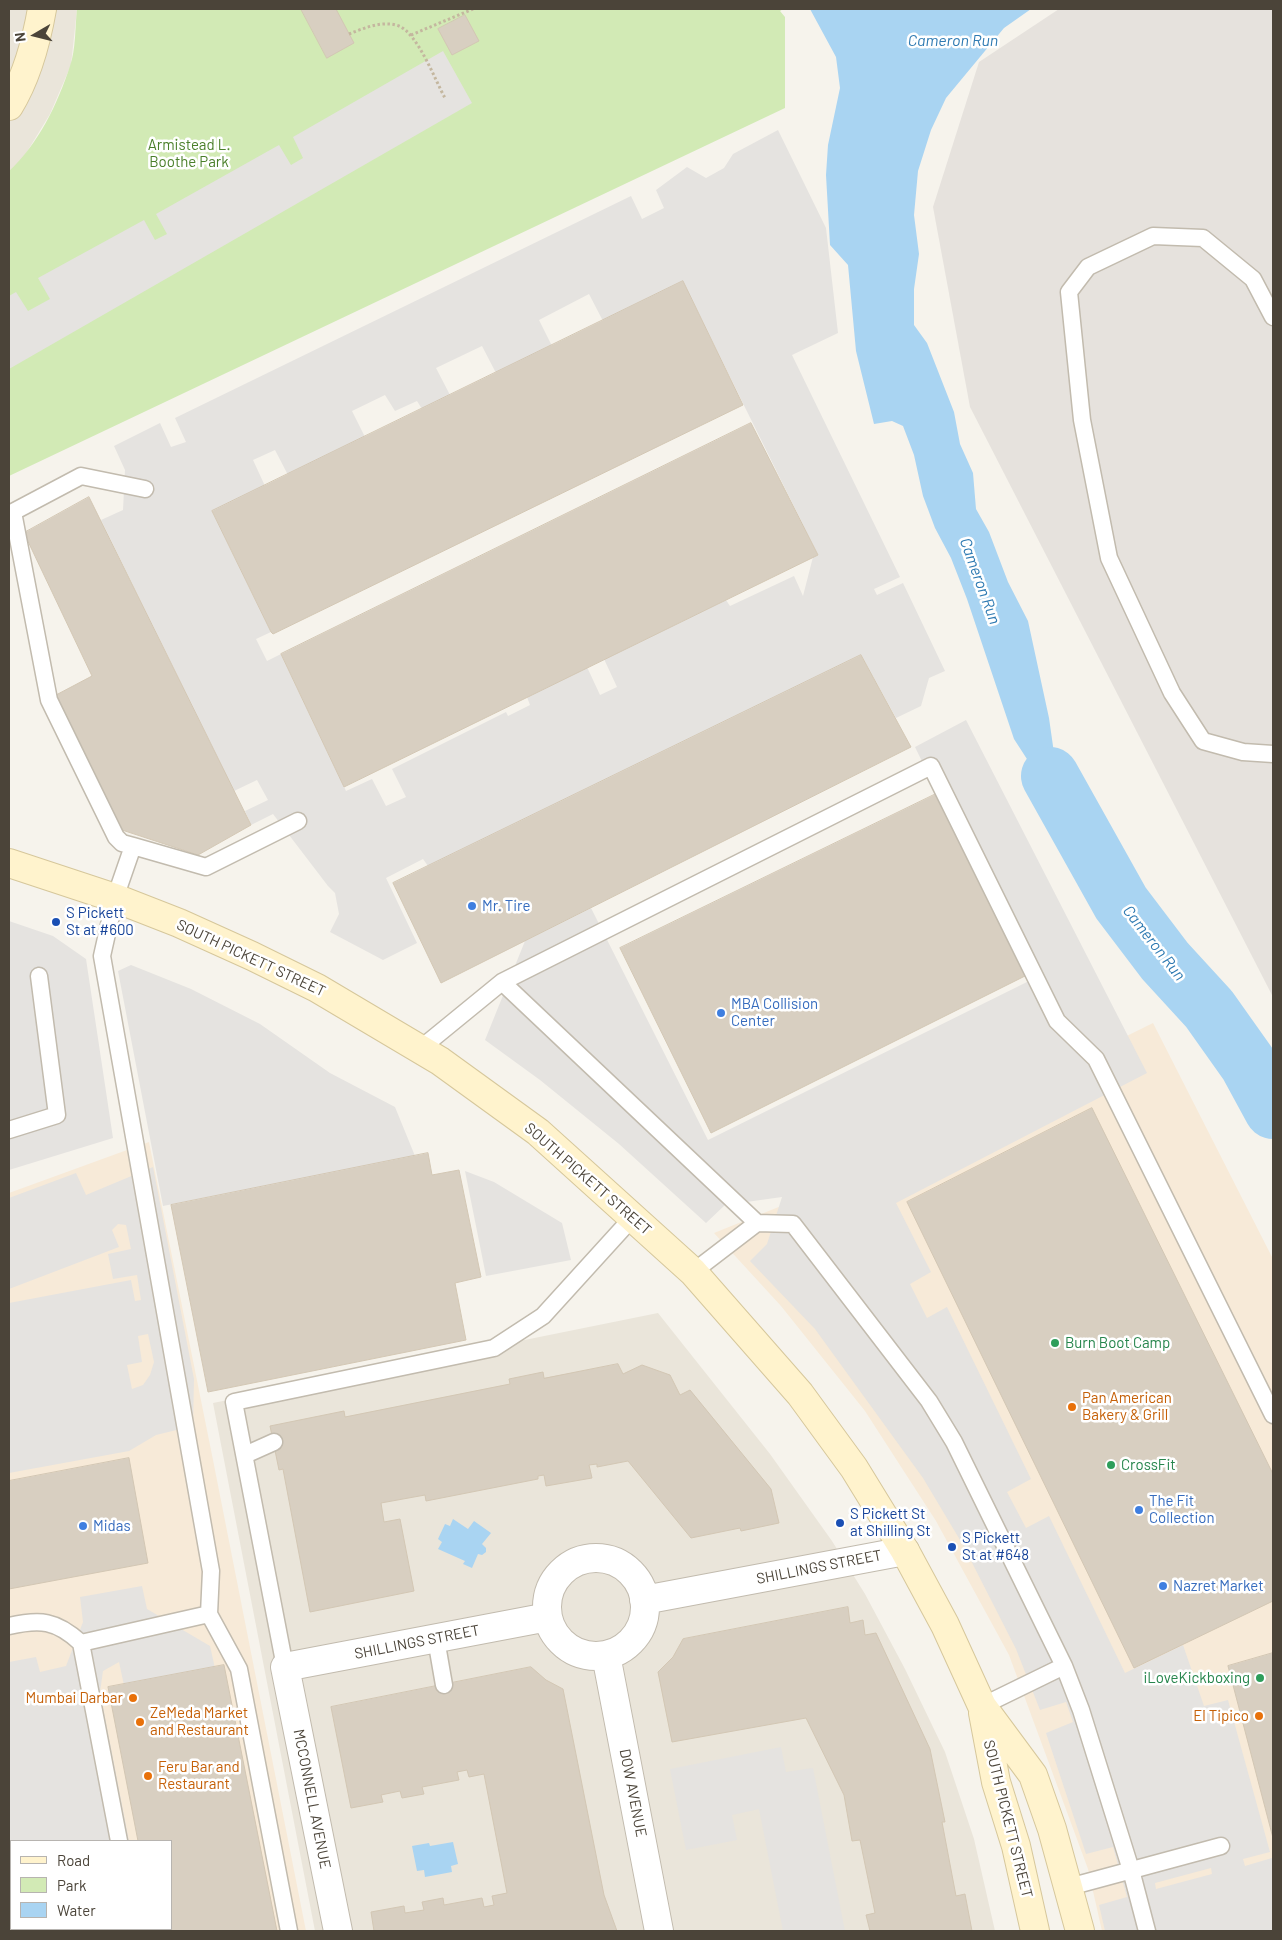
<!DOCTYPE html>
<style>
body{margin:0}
#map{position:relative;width:1282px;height:1940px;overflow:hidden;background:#f6f3ec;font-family:Barlow,sans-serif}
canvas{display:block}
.frame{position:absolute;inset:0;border:10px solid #4b4439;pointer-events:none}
.legend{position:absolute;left:10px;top:1840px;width:162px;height:90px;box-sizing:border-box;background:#fff;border:1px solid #b7b4b0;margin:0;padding:6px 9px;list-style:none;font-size:15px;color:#4b4439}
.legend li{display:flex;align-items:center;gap:10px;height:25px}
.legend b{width:25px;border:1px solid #b7b4b0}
.north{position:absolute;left:10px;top:10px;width:50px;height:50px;-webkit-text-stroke:4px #fff;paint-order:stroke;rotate:262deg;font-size:14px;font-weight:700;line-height:20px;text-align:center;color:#4b4439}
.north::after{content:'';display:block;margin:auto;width:18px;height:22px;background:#4b4439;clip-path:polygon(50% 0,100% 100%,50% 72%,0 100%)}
</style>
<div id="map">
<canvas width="1282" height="1940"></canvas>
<div class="frame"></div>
<ul class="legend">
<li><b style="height:6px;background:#fff3cd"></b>Road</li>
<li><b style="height:14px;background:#d2eab5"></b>Park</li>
<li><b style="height:14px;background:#a9d4f2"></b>Water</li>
</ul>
<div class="north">N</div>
</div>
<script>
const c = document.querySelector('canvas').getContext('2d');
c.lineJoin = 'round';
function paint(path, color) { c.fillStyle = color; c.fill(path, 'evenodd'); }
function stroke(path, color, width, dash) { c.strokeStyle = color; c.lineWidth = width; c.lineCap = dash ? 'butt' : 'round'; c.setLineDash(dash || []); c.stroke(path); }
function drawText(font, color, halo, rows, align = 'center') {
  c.font = font + ' Barlow,sans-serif'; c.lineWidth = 5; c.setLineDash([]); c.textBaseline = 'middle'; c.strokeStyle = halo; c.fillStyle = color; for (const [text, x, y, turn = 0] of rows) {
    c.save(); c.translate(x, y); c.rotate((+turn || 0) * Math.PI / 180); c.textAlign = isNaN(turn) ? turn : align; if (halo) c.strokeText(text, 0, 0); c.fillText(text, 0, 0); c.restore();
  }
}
const residential = new Path2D(`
 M9,9H77L71,65L50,114L22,160L9,171Z
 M658,1313L770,1454L832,1541L865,1594L905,1669L945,1752L974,1839L995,1931H315L213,1403Z`);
const commercial = new Path2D(`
 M1153,1023L1273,1259V1931H1102L1088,1869L1009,1655L936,1521L865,1411L781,1306L714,1233L791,1202Z
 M149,1142L213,1460L306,1931H9V1193ZM11,1841H171V1929H11Z`);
const industrial = new Path2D(`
 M1059,9H1273V997L970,407L933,207L979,62Z`);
const green = new Path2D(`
 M77,9H783L780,11L785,17V108L9,476V171C38,145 58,103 70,66C76,49 75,27 77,9Z`);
const parking = new Path2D(`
 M443,51L472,103L9,369V296L16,292L28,311L50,299L38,278L144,220L155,240L167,234L156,214L279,145L291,165L303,158L293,137Z
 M778,130L826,228L838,333L792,355L900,577L874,589L877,595L903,583L945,671L929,678L921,706L896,718L861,655L428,866L423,859L386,878L417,943L383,960L330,932L339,914L335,893L328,886L273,814L251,825L245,811L268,800L257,780L234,791L101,520L123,510L125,470L114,446L160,423L171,447L186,442L175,418L631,196L642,219L664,208L656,190L687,167L706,178L724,168L733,154ZM683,282L818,555L813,557L803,596L794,576L730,606L726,600L604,659L617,687L600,695L587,667L527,697L530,705L508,716L506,712L392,769L406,797L386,806L372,779L346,791L281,654L267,661L256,639L271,632L212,511L265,486L253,460L275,450L288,475L365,437L352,411L385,395L395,411L417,401L422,409L450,395L436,368L482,346L496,373L552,346L539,320L589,294L603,321Z
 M966,720L1147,1073L896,1203L931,1272L910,1284L927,1318L947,1307L1031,1479L1007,1492L1026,1528L1049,1516L1125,1673L1183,1645L1204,1706L1228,1700L1270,1852L1243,1859L1245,1866L1272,1858L1273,1931H1105L1099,1905L1127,1897L1113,1847L1086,1854L1046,1733L1073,1722L1066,1702L1040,1710L1016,1649L963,1545L923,1478L815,1329L750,1261L767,1244L782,1197L725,1205L706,1223L619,1144L540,1080L485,1040L525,941L591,908L708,1140L1029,981L915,747ZM1211,1868L1212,1874L1156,1889L1155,1883Z
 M9,921L53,936L86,959L113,1138L9,1170Z
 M131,965L191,989L260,1024L330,1073L395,1107L415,1156L163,1206L118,971Z
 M153,1167L194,1379L193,1426L156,1435L129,1451L9,1473V1303L131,1280L135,1301L141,1300L137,1275L113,1279L108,1254L131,1249L126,1225L118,1224L112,1230L119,1247L9,1289V1198L76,1173L86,1195ZM148,1334L154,1362L150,1375L143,1385L132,1389L127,1365L142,1362L138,1336Z
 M465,1171L494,1182L562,1223L571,1260L486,1276Z
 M142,1586L147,1609L210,1646L216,1673L125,1690L119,1662L103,1671L100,1692L129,1841H11V1929H146V1931H9V1662L36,1657L40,1672L66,1666L83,1622L80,1597Z
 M781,1747L786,1772L813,1768L845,1931H783L759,1809L732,1815L737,1840L686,1850L670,1769Z`);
const water = new Path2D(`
 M810,9H1031L1004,28L946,98L931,130L918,171L914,215L919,254L914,289V325L927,343L954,412L960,444L973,473L976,509L989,532L1008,582L1028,621L1049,718L1054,753L1060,774L1074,798L1090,844L1058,807L1014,739L967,599L951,558L935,528L923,496L914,455L903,426L892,421L874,424L856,351L848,265L830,245L826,175L828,145L840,88L836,57Z
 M453,1519L468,1529L474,1521L491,1533L482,1544L486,1548V1552L482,1555L478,1554L472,1568L463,1564L465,1561L438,1549L442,1542L438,1539L445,1524L450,1526Z
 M453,1842L458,1864L451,1866L452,1872L425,1877L424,1870L417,1871L412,1846L429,1843L430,1846Z`);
const river = new Path2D(`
 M1050,776L1121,903L1165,961L1209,1009L1248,1064L1273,1110`);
const building = new Path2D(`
 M301,9H336L354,43L327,58Z
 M465,15L479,41L452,55L438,29Z
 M683,281L743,405L273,634L271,632L212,511Z
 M751,423L818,555L344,787L281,654Z
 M89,497L251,825L198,855L119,829L56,695L92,676L24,533Z
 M861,655L911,747L441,983L393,883Z
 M938,793L1027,975L711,1133L620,948Z
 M1092,1108L1273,1474V1601L1134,1668L907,1202Z
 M428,1153L432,1175L459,1170L481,1277L455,1283L466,1340L208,1392L171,1205Z
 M618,1364L623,1374L642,1365L670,1375L680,1395L690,1390L771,1489L779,1523L741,1531L740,1528L691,1538L628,1461L597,1467V1464L589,1465L592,1478L546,1486L544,1475L538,1476V1479L426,1501L425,1495L381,1503L384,1522L400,1519L414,1591L310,1612L283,1469L279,1470L270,1426L344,1411L345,1417L510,1384L509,1379L543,1372L544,1378Z
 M129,1458L148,1563L9,1589V1481Z
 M848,1607L850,1623L863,1620L865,1635L876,1633L930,1749L945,1822H942L956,1896L965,1894L972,1931H870L866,1915L875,1913L860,1840L852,1841L844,1795L806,1718L672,1742L658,1672L673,1657L683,1639Z
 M1273,1653V1838L1228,1666Z
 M224,1665L277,1931H156V1929H171V1841H138L108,1687Z
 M531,1667L546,1680L563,1689L604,1895L617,1931H374L371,1912L404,1906L405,1913L424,1910L422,1902L443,1898L444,1905L482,1898L484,1907L494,1905L492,1896L507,1893L484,1774L469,1777L467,1770L457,1772L459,1780L422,1787L424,1794L402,1798L400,1791L381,1795L383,1802L351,1808L331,1707Z`);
const path = new Path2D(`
 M349,34C364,28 383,20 399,26C418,34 435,80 445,98
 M411,35L473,9`);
const lane = new Path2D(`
 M1273,317L1253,279L1203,238L1153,236L1088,267L1069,292L1082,420L1109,558L1172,693L1203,741L1243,752L1273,754
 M133,846L122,843L116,837L49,700L13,512L81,476L145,489
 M502,982L757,1223L793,1224L929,1401L954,1442L1064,1666L1081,1710L1131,1870L1147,1931
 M420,1049L502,982L931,766L1057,1021L1096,1059L1273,1415
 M9,1130L57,1115L39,976
 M693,1272L757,1223
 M245,1455L274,1442
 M9,1626C40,1619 56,1620 81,1643L119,1841
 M436,1639L444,1685
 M81,1643L209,1614
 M285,1667L234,1402L494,1348L543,1316L633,1217
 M982,1706L1064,1666
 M1069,1887L1221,1846
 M136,1929L137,1931
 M289,1931L239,1669L209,1614L211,1571L102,956L115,898L133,846L206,867L298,821`);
const street = new Path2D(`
 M547 1607a49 49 0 1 1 98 0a49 49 0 1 1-98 0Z
 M644,1600L905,1551
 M606,1655L659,1931
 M338,1931L285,1667L548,1617`);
const secondary = new Path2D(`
 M9,106C27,77 36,43 42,9
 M9,863L115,898L179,923L252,956L317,988L440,1061L538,1132L693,1272L800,1394L854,1468L905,1551L945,1625L982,1706L1033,1775L1052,1829L1080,1931
 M983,1713L996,1782L1016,1846L1035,1931`);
const markers = [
 [472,906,5,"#3f7fe0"],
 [56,922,5,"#1a4fb4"],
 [721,1013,5,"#3f7fe0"],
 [1055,1343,5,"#2e9e5b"],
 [1072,1407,5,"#e8710a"],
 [1111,1465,5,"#2e9e5b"],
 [1139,1510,5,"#3f7fe0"],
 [840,1523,5,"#1a4fb4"],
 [83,1526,5,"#3f7fe0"],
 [952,1547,5,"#1a4fb4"],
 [1163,1586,5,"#3f7fe0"],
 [1260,1678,5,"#2e9e5b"],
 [133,1698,5,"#e8710a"],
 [1259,1716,5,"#e8710a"],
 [140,1722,5,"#e8710a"],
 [148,1776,5,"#e8710a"]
];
const parkNames = [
 ["Armistead L.",189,145],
 ["Boothe Park",189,162]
];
const shopNames = [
 ["Mr. Tire",482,906],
 ["MBA Collision",731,1004],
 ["Center",731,1021],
 ["The Fit",1149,1501],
 ["Collection",1149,1518],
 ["Midas",93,1526],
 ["Nazret Market",1173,1586]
];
const transitNames = [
 ["S Pickett",66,913],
 ["St at #600",66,930],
 ["S Pickett St",850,1514],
 ["at Shilling St",850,1531],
 ["S Pickett",962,1538],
 ["St at #648",962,1555]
];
const streetNames = [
 ["SOUTH PICKETT STREET",251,958,25],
 ["SOUTH PICKETT STREET",588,1179,41],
 ["SHILLINGS STREET",819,1567,-11],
 ["SHILLINGS STREET",417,1642,-11],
 ["DOW AVENUE",633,1793,79],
 ["MCCONNELL AVENUE",312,1799,79],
 ["SOUTH PICKETT STREET",1008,1819,76]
];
const leisureNames = [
 ["Burn Boot Camp",1065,1343],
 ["CrossFit",1121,1465],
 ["iLoveKickboxing",1250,1678,"right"]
];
const foodNames = [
 ["Pan American",1082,1398],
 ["Bakery & Grill",1082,1415],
 ["Mumbai Darbar",123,1698,"right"],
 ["ZeMeda Market",150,1713],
 ["and Restaurant",150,1730],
 ["El Tipico",1249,1716,"right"],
 ["Feru Bar and",158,1767],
 ["Restaurant",158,1784]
];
const waterNames = [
 ["Cameron Run",953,41],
 ["Cameron Run",980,581,70],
 ["Cameron Run",1154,943,52]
];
paint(residential, '#eae5da');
paint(commercial, '#f7ead8');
paint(industrial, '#e6e2dd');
paint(green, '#d2eab5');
paint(parking, '#e5e3e0');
paint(water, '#a9d4f2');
stroke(river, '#a9d4f2', 58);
paint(building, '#d8cfc1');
stroke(building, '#d3c7b4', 1);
stroke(lane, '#c2bbae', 19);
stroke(street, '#c2bbae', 30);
stroke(secondary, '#d6c79b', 30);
stroke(path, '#c4b79f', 3, [2.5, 2.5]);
stroke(lane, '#fff', 16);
stroke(street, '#fff', 28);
stroke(secondary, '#fff3cd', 28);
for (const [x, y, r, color] of markers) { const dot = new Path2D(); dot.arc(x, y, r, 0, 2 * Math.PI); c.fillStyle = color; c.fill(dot); stroke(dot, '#fff', 2); }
drawText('15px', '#4a7f2a', '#fff', parkNames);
drawText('15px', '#366cbe', '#fff', shopNames, 'left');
drawText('15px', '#164399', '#fff', transitNames, 'left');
drawText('15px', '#4b4439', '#fff', streetNames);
drawText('15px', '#27864d', '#fff', leisureNames, 'left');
drawText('15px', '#c56008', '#fff', foodNames, 'left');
drawText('italic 16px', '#2e7ab2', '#fff', waterNames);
</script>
